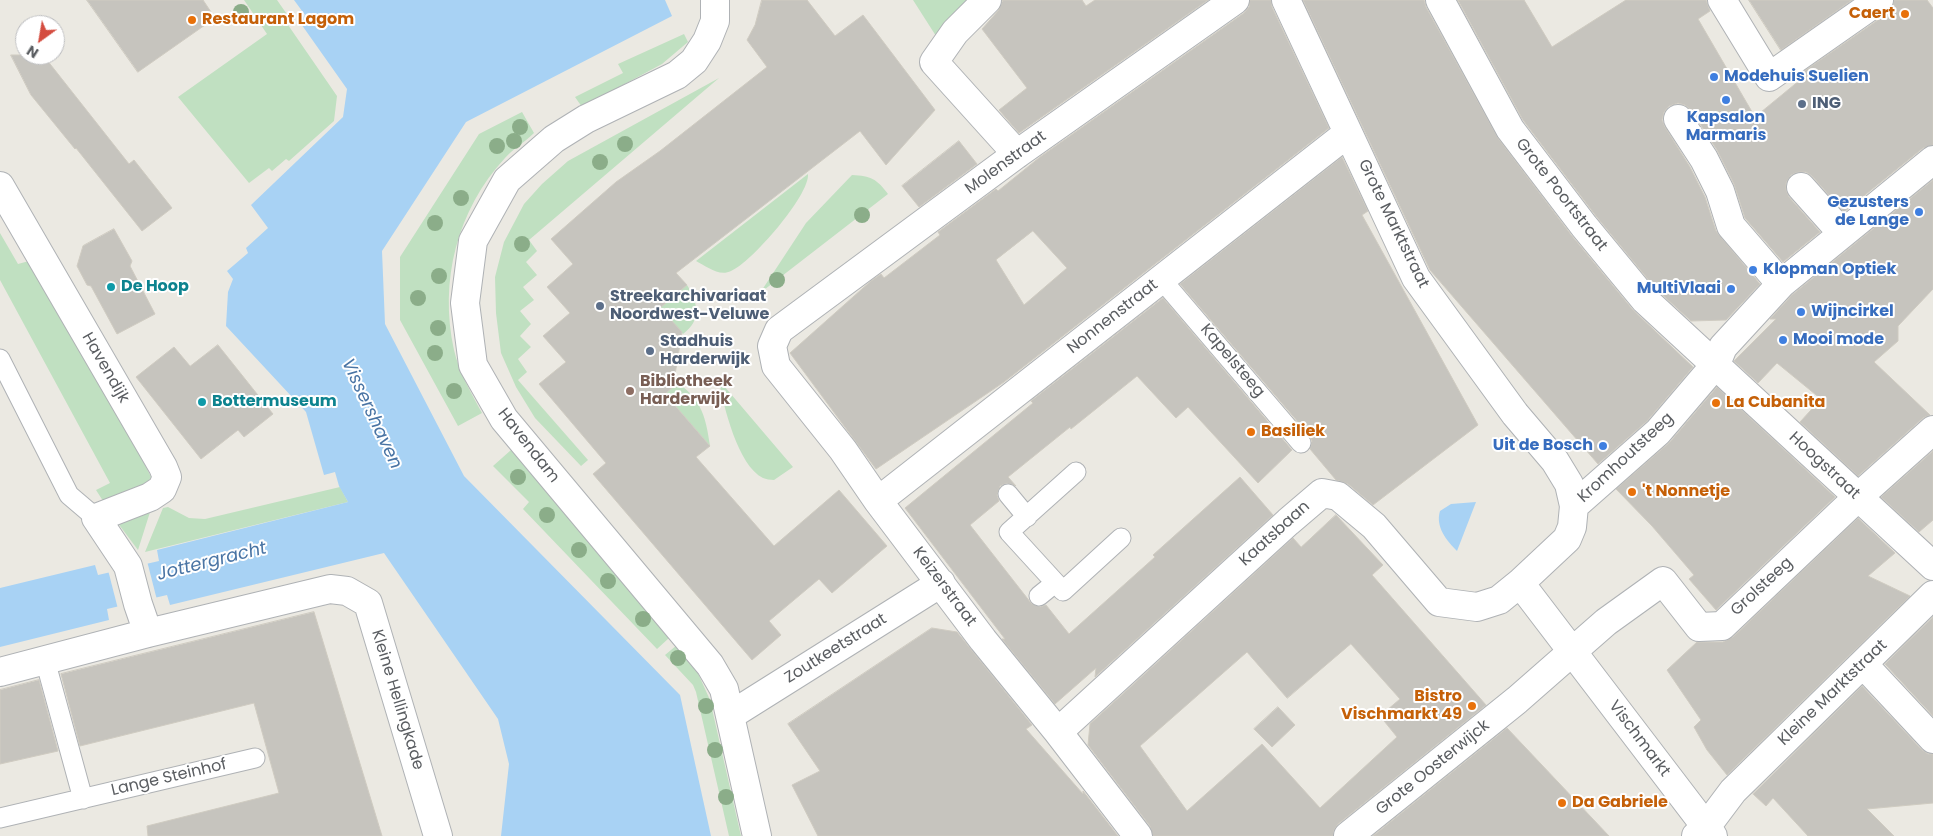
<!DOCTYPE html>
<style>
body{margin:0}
#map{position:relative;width:1933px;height:836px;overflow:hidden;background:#ebe9e2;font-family:Poppins,sans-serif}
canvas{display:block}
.north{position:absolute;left:15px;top:15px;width:50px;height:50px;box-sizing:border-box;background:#fff;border:1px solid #bdbec0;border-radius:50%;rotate:212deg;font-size:14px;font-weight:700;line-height:20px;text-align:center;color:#5a5d61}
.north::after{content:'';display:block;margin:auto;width:18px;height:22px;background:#d44c3f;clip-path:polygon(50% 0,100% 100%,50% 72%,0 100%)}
</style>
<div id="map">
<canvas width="1933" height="836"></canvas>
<div class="north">N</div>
</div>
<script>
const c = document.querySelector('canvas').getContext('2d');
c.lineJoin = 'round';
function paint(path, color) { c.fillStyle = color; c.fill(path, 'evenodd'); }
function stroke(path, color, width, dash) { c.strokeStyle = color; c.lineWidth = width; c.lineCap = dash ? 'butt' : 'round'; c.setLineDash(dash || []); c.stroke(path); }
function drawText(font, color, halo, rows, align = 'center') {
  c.font = font + ' Poppins,sans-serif'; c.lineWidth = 4; c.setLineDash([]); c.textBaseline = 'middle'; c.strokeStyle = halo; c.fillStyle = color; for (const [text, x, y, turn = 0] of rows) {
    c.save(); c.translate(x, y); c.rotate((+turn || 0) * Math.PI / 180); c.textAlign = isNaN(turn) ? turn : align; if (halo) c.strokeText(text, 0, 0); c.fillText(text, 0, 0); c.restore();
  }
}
const green = new Path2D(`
 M244,0H277L291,20L286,22L337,96L334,121L289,161L286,159L272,171L269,168L249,183L178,97L267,34Z
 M913,0H972L936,36Z
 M684,34L688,42L662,64L582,107L575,97L623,73L618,64Z
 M719,78L529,240L537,251L526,262L537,275L523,287L534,300L520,311L531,324L520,336L531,347L518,359L527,372L518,380L588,460L581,466L535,418L516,387L501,353L496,313L495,277L504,242L524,204L542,184L568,161Z
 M522,112L534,133C525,142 513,149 505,158C457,210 439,281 454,350C459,372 471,393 482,413L458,426L400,320V257L479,134Z
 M808,174C810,195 751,263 731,271C719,277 706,266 696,261Z
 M852,175C871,176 877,179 888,194L760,293L806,223Z
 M0,233L18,264L29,261L140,455L151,477L146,487L105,504L96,490L110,483L0,280Z
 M687,285C698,303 702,320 683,334L660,308Z
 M719,380L793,467L774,480C770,480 766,479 763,478C738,466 723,405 719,380Z
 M678,383C702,400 706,418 710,446L665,394Z
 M511,450L669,638L657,649L523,509L529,502L493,466Z
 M340,487L348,502L145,552L163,508L168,507L189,518L205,519Z
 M151,509L138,550L114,518Z
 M677,645L697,671L710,700L741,836H729L696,692L693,685L665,655Z`);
const water = new Path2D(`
 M294,0H665L672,16L466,122L382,251L385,324L464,476L680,695L711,836H501L509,764L498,719L384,553L170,605L167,595L107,609L109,620L0,647V588L95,565L98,575L159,561L157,550L348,502L339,486L335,472L324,475L306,412L226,326L228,292L233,279L227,271L248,253L246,248L268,228L251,205L343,117L347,89L299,21L305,15Z
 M1476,502L1457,551C1447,541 1435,527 1440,511L1451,504Z`);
const pier = new Path2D(`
 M147,561L157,600L118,609L108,570Z`);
const building = new Path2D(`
 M87,0H203L215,18L138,72Z
 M762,0H807L835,36L863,15L935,110L886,165L860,131L676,273L687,285L660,308L682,332L673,387L665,394L710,446L696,457L774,546L839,490L887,546L832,593L819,579L769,621L781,635L752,660L593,474L606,463L539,384L566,362L543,336L570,313L547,287L573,264L551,239L616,182L660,151L767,67L747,40L755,25Z
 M1003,0H1082L1086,6L1095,0H1208L1019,133L999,110L1027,88L982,29L998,11Z
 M1250,0H1271L1272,7L1329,128L1004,382L876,469L790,353L871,281L881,274L884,278L940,235L938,232L996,189L998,191L1040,157L1244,13L1249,7ZM1033,231L1067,268L1024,305L996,260Z
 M1303,0H1424L1426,7L1498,138L1572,236L1633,310L1693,367L1647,421L1598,464L1430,270Z
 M1458,0H1524L1552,47L1626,0H1706L1710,11L1698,19L1755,117L1800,80L1797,76L1888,13L1893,7L1894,0H1927L1933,8V145L1923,148L1844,212L1812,176L1806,172H1798L1791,175L1786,183V190L1789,197L1820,232L1783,262L1745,218L1734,184L1717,150L1691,110L1685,105L1678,103L1669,106L1664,112L1662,120L1665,127L1690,167L1705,197L1716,231L1760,284L1726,320L1691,321L1656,289L1596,216L1523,120Z
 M1749,0H1852L1781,50Z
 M11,55H43L129,164L134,160L172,208L142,231L76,148L75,149L31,95Z
 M959,141L977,164L919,207L902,186Z
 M1342,157L1368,211L1362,215L1478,425L1373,505L1348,484L1336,480L1310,449L1312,441L1310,436L1180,284Z
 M1933,180V289L1898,326V341L1874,362L1930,415L1923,418L1858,476L1800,422L1821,399L1777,363L1758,383L1734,361L1776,319H1770L1792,295Z
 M114,229L132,261L130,266L155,314L117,334L91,286L87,285L77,266L83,246Z
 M1163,298L1292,450L1258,483L1188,407L1176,418L1137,376L1071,429L1070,427L1008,477L1016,486L1007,483L1000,486L997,495L999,501L970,525L1031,603L1040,607L1046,605L1069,634L1155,557L1153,555L1240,477L1273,515L1095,677L1096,668L1055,704L1002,639H1005L905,508L1033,403L1031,401Z
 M218,345L273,414L244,437L238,430L201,459L136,377L174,347L190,366Z
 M1717,387L1835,497L1716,610L1689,579L1694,575L1652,526L1616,489L1670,442Z
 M1933,451V520L1919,532L1881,497Z
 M1336,515L1383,565L1372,575L1486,705L1338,824L1334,830L1333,836H1153L1150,826L1088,745L1090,724L1293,538L1301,547ZM1351,644L1400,699L1380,716L1397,737L1320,808L1262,744L1187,811L1140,746L1247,652L1287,698Z
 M1858,518L1895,553L1868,576L1910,596L1727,775L1707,750L1694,727L1701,720L1667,670L1697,642H1723L1733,637Z
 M314,612L382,836H148L147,826L279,793L254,703L80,746L61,674Z
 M1933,617V716L1885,664Z
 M932,628L957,632L1032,725L1026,729L1083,794V791L1118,836H818L792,785L820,771L788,724Z
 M39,680L58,751L0,764V690Z
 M1862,686L1922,750L1928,754H1933V803L1867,809L1894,836H1808L1773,798L1766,806L1753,794Z
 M1278,707L1295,725L1272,747L1254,729Z
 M1507,728L1609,836H1373Z`);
const service = new Path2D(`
 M1162,280L1301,443
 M0,359L69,495L96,518
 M1076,472L1009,532L1063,591L1121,538
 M1008,494L1027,517
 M1039,596L1055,583
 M45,660L83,799
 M0,818L255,758`);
const pedestrian = new Path2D(`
 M1722,0L1769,77L1879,0
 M1678,119L1704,159L1720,191L1731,226L1781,284
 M1801,187L1842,233
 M1716,364L1723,347L1781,284L1933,160
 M1858,497L1933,430`);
const minor = new Path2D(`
 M715,0V21L707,41L694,61L677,75L586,119L554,139L507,180L473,241L465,303L473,365L504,419L710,665L724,689L757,836
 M987,0L955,32L934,62L1017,154
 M1440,0L1510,129L1584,226L1645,300L1933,566
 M0,186L163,467L167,477L162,489L150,497L96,518L128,566L138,604L148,633
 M878,501L1348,133
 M1574,506L1658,432L1716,364
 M1520,583L1713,836
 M1863,664L1933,739
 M0,672L148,633L330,589L347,591L368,603L438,836
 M731,715L941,583
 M1058,732L1288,522L1322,493L1338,496L1374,526L1439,602L1477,607L1499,600L1520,583L1567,539L1572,527L1574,506L1569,484L1555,461L1515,414L1416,278L1286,0
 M1138,836L1058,732L983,640L878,501L843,450L776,366L772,346L779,330L1017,154L1235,0
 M1348,836L1517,700L1606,622L1663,581L1699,627L1722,626L1858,497
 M1696,836L1706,827L1733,791L1933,595`);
const trees = [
 [241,12],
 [520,127],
 [514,141],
 [625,144],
 [497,146],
 [600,162],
 [461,198],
 [862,215],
 [435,223],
 [522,244],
 [439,276],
 [777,280],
 [418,298],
 [438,328],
 [435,353],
 [454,391],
 [518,477],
 [547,515],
 [579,550],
 [608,581],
 [643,619],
 [678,658],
 [706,706],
 [715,750],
 [726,797]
];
const markers = [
 [1905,14,5,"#e8710a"],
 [192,20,5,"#e8710a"],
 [1714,77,5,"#3f7fe0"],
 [1726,100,5,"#3f7fe0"],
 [1802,104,5,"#5c6f8a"],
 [1919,212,5,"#3f7fe0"],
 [1753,270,5,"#3f7fe0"],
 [111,287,5,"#0f9aa8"],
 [1731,289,5,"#3f7fe0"],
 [600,306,5,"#5c6f8a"],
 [1801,312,5,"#3f7fe0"],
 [1783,340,5,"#3f7fe0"],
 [650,351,5,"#5c6f8a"],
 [630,391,5,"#8d6e63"],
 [202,402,5,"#0f9aa8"],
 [1716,403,5,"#e8710a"],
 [1251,432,5,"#e8710a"],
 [1603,446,5,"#3f7fe0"],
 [1632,492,5,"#e8710a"],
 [1472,706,5,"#e8710a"],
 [1562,803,5,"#e8710a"]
];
const foodNames = [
 ["Caert",1895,14,"right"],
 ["Restaurant Lagom",202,20],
 ["La Cubanita",1726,403],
 ["Basiliek",1261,432],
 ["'t Nonnetje",1642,492],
 ["Bistro",1462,697,"right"],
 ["Vischmarkt 49",1462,715,"right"],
 ["Da Gabriele",1572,803]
];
const shopNames = [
 ["Modehuis Suelien",1724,77],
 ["Kapsalon",1726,118,"center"],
 ["Marmaris",1726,136,"center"],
 ["Gezusters",1909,203,"right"],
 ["de Lange",1909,221,"right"],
 ["Klopman Optiek",1763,270],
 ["MultiVlaai",1721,289,"right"],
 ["Wijncirkel",1811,312],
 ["Mooi mode",1793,340],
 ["Uit de Bosch",1593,446,"right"]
];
const serviceNames = [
 ["ING",1812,104],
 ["Streekarchivariaat",610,297],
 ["Noordwest-Veluwe",610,315],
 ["Stadhuis",660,342],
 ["Harderwijk",660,360]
];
const streetNames = [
 ["Molenstraat",1006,163,-36],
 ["Grote Poortstraat",1561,195,52],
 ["Grote Marktstraat",1393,224,64],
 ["Nonnenstraat",1113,317,-38],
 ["Kapelsteeg",1232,361,50],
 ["Havendijk",105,368,60],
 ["Havendam",528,446,52],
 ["Kromhoutsteeg",1626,458,-43],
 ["Hoogstraat",1824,466,43],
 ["Kaatsbaan",1275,534,-42],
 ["Keizerstraat",944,587,53],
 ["Grolsteeg",1762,587,-43],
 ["Zoutkeetstraat",836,649,-32],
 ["Kleine Marktstraat",1833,693,-44],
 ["Kleine Hellingkade",397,700,73],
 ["Vischmarkt",1639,739,53],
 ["Grote Oosterwijck",1433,768,-39],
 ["Lange Steinhof",169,778,-13]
];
const cultureNames = [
 ["De Hoop",121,287],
 ["Bottermuseum",212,402]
];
const educationNames = [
 ["Bibliotheek",640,382],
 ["Harderwijk",640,400]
];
const waterNames = [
 ["Vissershaven",371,414,65],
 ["Jottergracht",212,562,-14]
];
paint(green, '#c0e0c1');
paint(water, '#a8d2f4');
paint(pier, '#ebe9e2');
paint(building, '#c6c4be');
stroke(building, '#cfcbc1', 1);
stroke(service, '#afb2b5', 21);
stroke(pedestrian, '#afb2b5', 30);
stroke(minor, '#afb2b5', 30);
stroke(service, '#fff', 19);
stroke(pedestrian, '#fff', 28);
stroke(minor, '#fff', 28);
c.fillStyle = '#8bad89';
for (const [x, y] of trees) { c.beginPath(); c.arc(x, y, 8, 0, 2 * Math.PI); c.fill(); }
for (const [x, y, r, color] of markers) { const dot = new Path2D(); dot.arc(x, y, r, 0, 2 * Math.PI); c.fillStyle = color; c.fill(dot); stroke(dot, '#fff', 2); }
drawText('bold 16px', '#c56008', '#fff', foodNames, 'left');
drawText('bold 16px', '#366cbe', '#fff', shopNames, 'left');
drawText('bold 16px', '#4e5e75', '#fff', serviceNames, 'left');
drawText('16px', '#5a5d61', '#fff', streetNames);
drawText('bold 16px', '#0d838f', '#fff', cultureNames, 'left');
drawText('bold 16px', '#785e54', '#fff', educationNames, 'left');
drawText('italic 18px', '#4974a4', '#fff', waterNames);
</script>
